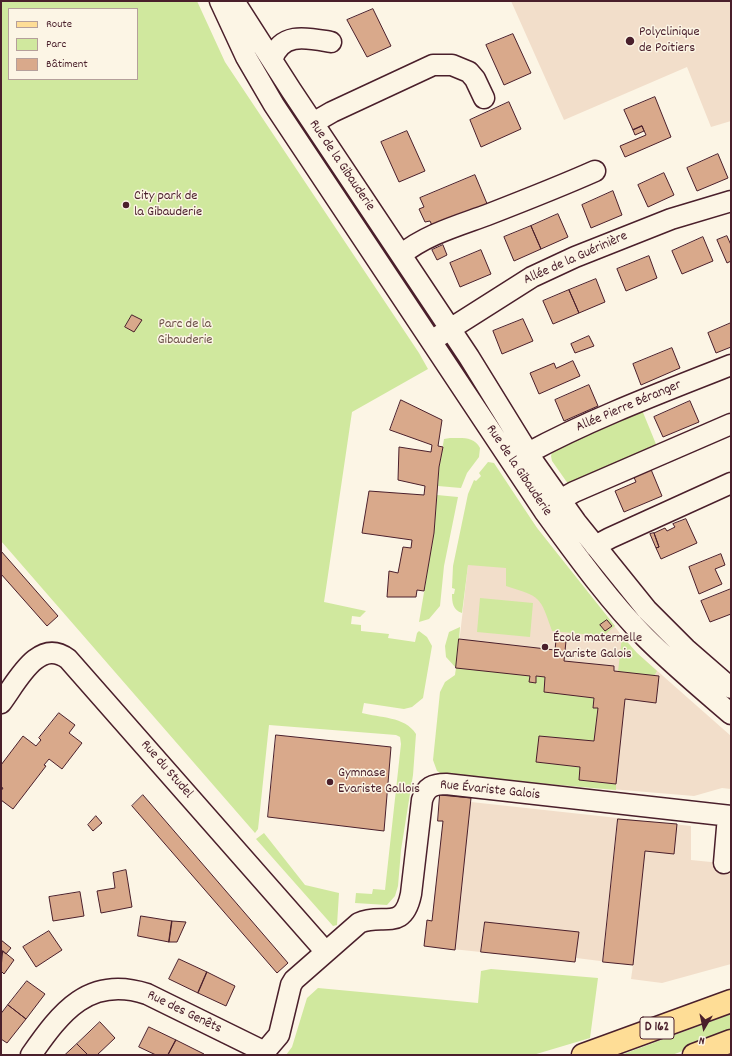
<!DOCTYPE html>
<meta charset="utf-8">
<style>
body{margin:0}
#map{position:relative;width:732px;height:1056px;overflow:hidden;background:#fcf5e5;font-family:Dekko,sans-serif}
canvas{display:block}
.frame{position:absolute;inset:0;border:2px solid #4a1f2b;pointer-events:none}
.legend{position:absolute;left:8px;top:8px;width:130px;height:72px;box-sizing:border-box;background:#fcf5e5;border:1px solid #b59f9b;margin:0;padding:5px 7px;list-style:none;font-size:12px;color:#4a1f2b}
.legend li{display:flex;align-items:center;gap:8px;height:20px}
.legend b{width:20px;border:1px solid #b59f9b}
.north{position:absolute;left:684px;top:1008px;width:40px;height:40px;-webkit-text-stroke:3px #fcf5e5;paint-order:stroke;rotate:189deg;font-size:11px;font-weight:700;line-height:16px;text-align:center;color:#4a1f2b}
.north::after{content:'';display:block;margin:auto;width:14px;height:18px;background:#4a1f2b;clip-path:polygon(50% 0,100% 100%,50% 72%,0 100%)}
</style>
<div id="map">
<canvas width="732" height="1056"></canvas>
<div class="frame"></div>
<ul class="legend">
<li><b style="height:5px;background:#fedd96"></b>Route</li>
<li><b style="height:11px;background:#d0e89e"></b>Parc</li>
<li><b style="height:11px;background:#d9a98b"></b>Bâtiment</li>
</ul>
<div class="north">N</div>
</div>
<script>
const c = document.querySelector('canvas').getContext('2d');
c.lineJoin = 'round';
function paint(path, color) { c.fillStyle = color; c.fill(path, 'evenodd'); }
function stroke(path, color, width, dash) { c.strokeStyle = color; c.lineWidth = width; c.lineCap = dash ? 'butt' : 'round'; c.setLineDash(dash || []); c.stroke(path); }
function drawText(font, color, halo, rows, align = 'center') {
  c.font = font + ' Dekko,sans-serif'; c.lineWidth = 3; c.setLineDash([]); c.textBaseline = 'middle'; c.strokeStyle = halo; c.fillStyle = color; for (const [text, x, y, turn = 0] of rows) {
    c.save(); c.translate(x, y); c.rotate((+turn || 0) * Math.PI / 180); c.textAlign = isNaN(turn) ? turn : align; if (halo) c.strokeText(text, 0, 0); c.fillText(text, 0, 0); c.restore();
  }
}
const built = new Path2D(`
 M511,1H731V121L711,127L687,67L564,120Z
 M514,495L537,528L626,641L637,653L731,736V789L722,788L694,796L444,775L468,565Z
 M440,795L471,798V802L691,826V860L731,864V964L662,983L631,979L633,965L576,958L575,962L424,946L427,920H432L443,822L438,821Z`);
const green = new Path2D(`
 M1,1H197L225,62L419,353L428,369L352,412L324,602L366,611L360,617L352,616L351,624L361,625V631L389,634L388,638L415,642L417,633L419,631L427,637L432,646L423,698L412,707L404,709L364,703L362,713C379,718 405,716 416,734L413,775L401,850L398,886L395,896L387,905L355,903L356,893L372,894L373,889L385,890L401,744L400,737L396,735L269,725L258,829L255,833L1,541ZM9,9H137V79H9Z
 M642,410L658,449L571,488L552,461L551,456L553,449Z
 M450,438C462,438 474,436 480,448L479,457L467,473L461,488L438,486L439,467L444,439Z
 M488,462L494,463L537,528L615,626L603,636L552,631C540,596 541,597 506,586V568L468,565L462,613C453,610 452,603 452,594H454L455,589L452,588L453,566L468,494L474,480L476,481L481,476L479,473Z
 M437,495L458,497L444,566L440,606L429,619L419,622L434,533Z
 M480,598L533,603L530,637L477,632Z
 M460,627L459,639L530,676L536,683V676L545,677L544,692L594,698L593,707L598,708L594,741L539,736L536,762L580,767L579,780L616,784V790L444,775L437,771L433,760L440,692L445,682L455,675L456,668L446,657L445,646L449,632Z
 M622,636L637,653L657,671L654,676L618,672Z
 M264,833L305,885L339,893L337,925L333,926L256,839Z
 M491,969L598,978L590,1038L533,1055H286L292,1047L307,998L318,988L478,1003L481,971Z
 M731,1014V1033L672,1055H621Z`);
const building = new Path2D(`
 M373,9L391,46L367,57L347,20Z
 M513,34L531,73L504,85L486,45Z
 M655,97L671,137L625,157L620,146L646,135L642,126L633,130L624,110Z
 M509,102L521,129L481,147L470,120Z
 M642,126L644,131L635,135L633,130Z
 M407,131L425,171L399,182L381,142Z
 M718,154L728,178L697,191L687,168Z
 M664,173L674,195L648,207L638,185Z
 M475,175L488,206L434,230L430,221L425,222L419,209L424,207L420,198Z
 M613,191L622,215L591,228L582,205Z
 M558,214L568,237L541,249L531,226Z
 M531,226L541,249L514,261L504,237Z
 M727,236L731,245V261L727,263L717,240Z
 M703,237L713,261L682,274L672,251Z
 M443,245L447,255L437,260L432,250Z
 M481,250L491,274L460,287L450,263Z
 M649,256L657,278L626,291L617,269Z
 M596,279L605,302L579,313L569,290Z
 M569,290L579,313L553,324L543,301Z
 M132,315L142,320L134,332L125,327Z
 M523,319L533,341L502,354L493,331Z
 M731,323V347L716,353L708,333Z
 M589,336L594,346L575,353L571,344Z
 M672,348L680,368L641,385L633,364Z
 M573,361L580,376L539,394L530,373L554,363L556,368Z
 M589,385L598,406L564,421L555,400Z
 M401,400L442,420L438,446L443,447L439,467L434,533L424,591L417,590L416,597H387L389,571L398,573L403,547L411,548L412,540L362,533L369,491L424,495L425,486L398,480L399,447L431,452L432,445L390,430Z
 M690,401L699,422L663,437L654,417Z
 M650,467L662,496L624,512L615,491L636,482L633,475Z
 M686,519L697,543L661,559L656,548L659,547L654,533L665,528L667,531L675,527L673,524Z
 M654,533L659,547L656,548L650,534Z
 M1,551L58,616L47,626L1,574Z
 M721,554L725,565L715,569L722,584L699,594L689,567Z
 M731,589V614L710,622L701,601Z
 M607,620L612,626L605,631L600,625Z
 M459,639L555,650L556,640L566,641L564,661L614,666V671L659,676L656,703L625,699L616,784L579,780L580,767L536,762L539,736L594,741L598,708H593L594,698L544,692L545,677L536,676V683L529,682L530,676L456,668Z
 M59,713L75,725L69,733L82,743L62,769L49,759L44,765L46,766L13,809L1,800V791L3,788L1,787V765L23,736L36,746L41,740L39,738Z
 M276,735L391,747L384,831L268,817Z
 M143,795L288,963L277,973L132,806Z
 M440,795L471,798L455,950L424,946L427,920L432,921L443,821H438Z
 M96,816L102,823L93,831L88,825Z
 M618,819L677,824L674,854L645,851L633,965L603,962Z
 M126,870L132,907L101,913L97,891L115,888L113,873Z
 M80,892L84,916L53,921L49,897Z
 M141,916L172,921L169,942L138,936Z
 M172,921L186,922L177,942H169Z
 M485,922L579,932L575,962L481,952Z
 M49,931L62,950L36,967L23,947Z
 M1,940L11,948L6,954L1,950Z
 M3,951L14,960L4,974L1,971Z
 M179,959L207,972L198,993L169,979Z
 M207,972L235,986L226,1006L198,993Z
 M27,981L45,994L26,1019L8,1005Z
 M8,1005L26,1019L7,1043L1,1039V1014Z
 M100,1022L115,1038L97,1055H88L77,1044Z
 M149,1027L176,1040L168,1055H156L139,1047Z
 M176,1040L204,1054V1055H168Z
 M77,1044L88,1055H65Z`);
const minor = new Path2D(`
 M220,1L246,57L274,105L544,511C574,552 609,601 645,637C672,664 702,689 731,714
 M234,1L291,90L469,357L535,464L576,522L647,610L686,649L731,688
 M272,60C281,31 308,38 331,42
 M313,123L332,112L433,65H452L469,72L475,79L484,98
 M401,255C425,235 457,226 487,215C523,201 559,187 595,171
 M439,336L532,277L575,257L671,219L731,201
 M528,453C593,418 663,392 731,365
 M560,500L574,492L731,424
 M595,546L610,538L731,483
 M1,703C17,682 38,637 68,659L325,951
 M724,863L728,816
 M31,1055C61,1012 89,975 147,994L265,1052
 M262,1055L279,1035L291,985L294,980L359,923C382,912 403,933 411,894L422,800C426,787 433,784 446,784L731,816`);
const major = new Path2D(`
 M583,1055L731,1001
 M694,1055L731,1041`);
const markers = [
 [630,41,5,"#4a1f2b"],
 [126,205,4,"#4a1f2b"],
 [545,647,4,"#4a1f2b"],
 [330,782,4,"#4a1f2b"]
];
const shields = [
 [657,1028,34]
];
const shieldNames = [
 ["D 162",657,1028]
];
const poiNames = [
 ["Polyclinique",639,33],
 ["de Poitiers",639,49],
 ["City park de",134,197],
 ["la Gibauderie",134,213],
 ["École maternelle",553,639],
 ["Evariste Galois",553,655],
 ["Gymnase",338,774],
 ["Evariste Gallois",338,790]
];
const streetNames = [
 ["Rue de la Gibauderie",341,166,56],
 ["Allée de la Guérinière",576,259,-24],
 ["Allée Pierre Béranger",629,407,-23],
 ["Rue de la Gibauderie",518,471,56],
 ["Rue du Studel",166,770,49],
 ["Rue Évariste Galois",490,791,6],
 ["Rue des Genêts",184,1013,26]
];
const parkNames = [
 ["Parc de la",185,325],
 ["Gibauderie",185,341]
];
paint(built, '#f2deca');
paint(green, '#d0e89e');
paint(building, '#d9a98b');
stroke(building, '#4a1f2b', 1);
stroke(minor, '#4a1f2b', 23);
stroke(major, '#4a1f2b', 25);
stroke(minor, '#fcf5e5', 20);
stroke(major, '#fedd96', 22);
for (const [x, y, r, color] of markers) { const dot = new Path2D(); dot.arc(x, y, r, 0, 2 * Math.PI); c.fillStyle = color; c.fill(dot); stroke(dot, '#fcf5e5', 1.5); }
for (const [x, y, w] of shields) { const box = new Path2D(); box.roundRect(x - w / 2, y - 11, w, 22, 3); c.fillStyle = '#fcf5e5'; c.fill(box); stroke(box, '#4a1f2b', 1); }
drawText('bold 13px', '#4a1f2b', null, shieldNames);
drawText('14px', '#4a1f2b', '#fcf5e5', poiNames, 'left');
drawText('14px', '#4a1f2b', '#fcf5e5', streetNames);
drawText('14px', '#6c5148', '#fcf5e5', parkNames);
</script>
